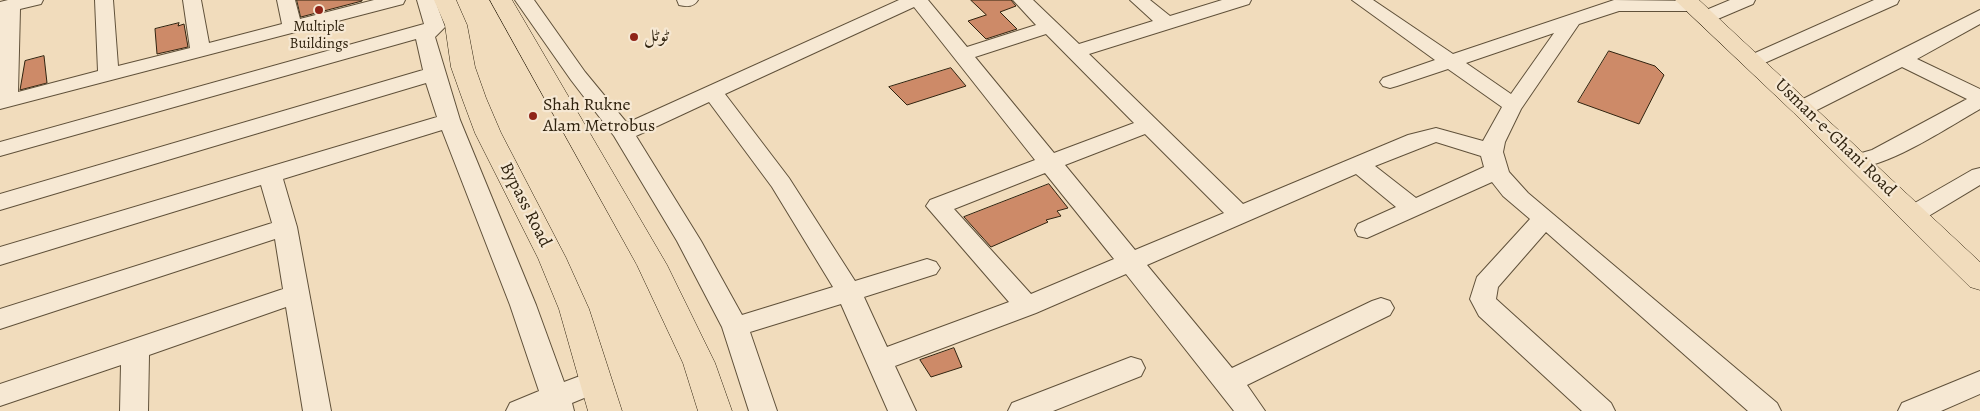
<!DOCTYPE html>
<meta charset="utf-8">
<style>
body{margin:0}
canvas{display:block;background:#f1dcbc}
</style>
<canvas width="1980" height="411"></canvas>
<script>
const c = document.querySelector('canvas').getContext('2d');
c.lineJoin = 'round';
function paint(path, color) { c.fillStyle = color; c.fill(path, 'evenodd'); }
function stroke(path, color, width, dash) { c.strokeStyle = color; c.lineWidth = width; c.lineCap = dash ? 'butt' : 'round'; c.setLineDash(dash || []); c.stroke(path); }
function drawText(font, color, halo, rows, align = 'center') {
  c.font = font + ' Alegreya,Amiri,serif'; c.lineWidth = 4.5; c.setLineDash([]); c.textBaseline = 'middle'; c.strokeStyle = halo; c.fillStyle = color; for (const [text, x, y, turn = 0] of rows) {
    c.save(); c.translate(x, y); c.rotate((+turn || 0) * Math.PI / 180); c.textAlign = isNaN(turn) ? turn : align; if (halo) c.strokeText(text, 0, 0); c.fillText(text, 0, 0); c.restore();
  }
}
const building = new Path2D(`
 M297,0H362V1L301,17Z
 M971,0H1011L1016,6L1000,12L1017,29L986,39L968,21L986,15Z
 M179,23L178,26L184,24L188,47L157,54L155,29Z
 M1609,51L1655,66L1664,75L1639,124L1578,102Z
 M44,56L47,83L20,90L25,61Z
 M951,68L966,86L907,105L889,87Z
 M1049,184L1068,208L1057,211L1061,216L1046,220L1048,222L991,247L964,217Z
 M954,348L962,367L931,377L920,360Z`);
const minor = new Path2D(`
 M8,0H43L41,4L20,9L18,92L98,71L95,0H113L118,66L190,48L183,0H201L209,43L282,24L277,0H295L300,19L374,0H405L403,4L0,109V2Z
 M417,0H435L445,27L435,37L460,120L536,305L564,382L596,370L606,373L610,381L606,389L572,403L574,411H506L510,403L539,391L510,305L442,130L283,179L297,227L331,411H303L286,307L149,355L148,411H120L121,365L0,406V384L283,289L275,239L0,329V309L272,223L261,185L0,265V247L437,117L426,83L0,210V194L423,70L416,39L0,156V142L424,24Z
 M515,0H534L585,72L627,123L899,0H928L967,47L1036,25L1013,0H1033L1079,44L1153,21L1130,0H1150L1170,16L1222,0H1251L1249,4L1089,54L1243,204L1408,135L1436,128L1483,141L1502,107L1448,69L1397,86L1390,88L1383,86L1380,82L1383,78L1435,60L1352,0H1373L1453,54L1614,0L1699,1L1701,5L1699,9L1692,11H1619L1579,24L1521,109L1505,142L1503,152L1509,172L1528,193L1777,403L1781,411H1748L1546,232L1498,287L1496,299L1611,403L1615,411H1582L1479,316L1470,299L1477,277L1530,219L1503,196L1492,182L1367,238L1358,236L1355,230L1358,224L1396,207L1356,174L1147,265L1232,368L1372,301L1381,298L1390,301L1394,308L1390,315L1247,385L1265,411H1234L1126,274L1036,313L895,366L916,411H888L841,304L750,332L777,411H749L722,327L677,241L614,136L571,80ZM914,7L1035,160L930,200L926,206L1009,302L887,347L864,297L936,274L940,268L936,262L927,259L855,281L789,178L725,94ZM1554,33L1511,94L1466,63ZM1046,34L1134,123L1054,153L975,57ZM709,102L772,187L833,287L742,315L701,241L636,136ZM1145,134L1224,213L1135,250L1065,165ZM1436,142L1481,156L1484,167L1416,198L1375,166ZM1045,173L1114,259L1031,294L954,209Z
 M677,0H698C694,7 687,7 679,5Z
 M1730,0H1755L1753,4L1713,21H1699L1696,17L1699,13Z
 M1874,0H1899L1897,4L1760,65L1753,67L1746,65L1743,61L1746,57Z
 M1980,10V24L1917,59L1980,89V109C1953,124 1879,174 1851,166L1848,161L1851,156L1872,150L1967,99L1902,67L1811,113L1803,114L1795,113L1792,108L1795,103Z
 M1980,168V185L1922,220L1914,222L1906,220L1902,214L1906,208L1972,170Z
 M1131,357L1141,360L1145,368L1141,376L1053,411H1008L1012,403Z
 M1980,371V394L1941,411H1898L1902,403Z`);
const major = new Path2D(`
 M434,0H456L467,25L475,67L486,98L501,133L566,258L589,309L622,411H588L559,309L538,258L475,133L462,98L451,67L445,25Z
 M490,0H512L667,265L715,363L732,411H698L683,363L637,265Z
 M1675,0H1699L1980,262V290L1970,287L1794,113Z`);
const markers = [
 [319,10,5,"#8f2418"],
 [634,37,5,"#8f2418"],
 [533,116,5,"#8f2418"]
];
const farPoinames = [
 ["Multiple",319,27],
 ["Buildings",319,44]
];
const poiNames = [
 ["ٹوٹل",644,37],
 ["Shah Rukne",543,106],
 ["Alam Metrobus",543,127]
];
const streetNames = [
 ["Usman-e-Ghani Road",1835,138,44],
 ["Bypass Road",525,205,63]
];
paint(building, '#cd8a68');
stroke(building, '#30230f', 1);
stroke(minor, '#60513a', 2);
stroke(major, '#30230f', 1);
paint(minor, '#f6e8d3');
paint(major, '#f1dcbc');
for (const [x, y, r, color] of markers) { const dot = new Path2D(); dot.arc(x, y, r, 0, 2 * Math.PI); c.fillStyle = color; c.fill(dot); stroke(dot, '#f6e8d3', 2); }
drawText('15px', '#30230f', '#f6e8d3', farPoinames);
drawText('18px', '#30230f', '#f6e8d3', poiNames, 'left');
drawText('18px', '#30230f', '#f6e8d3', streetNames);
</script>
